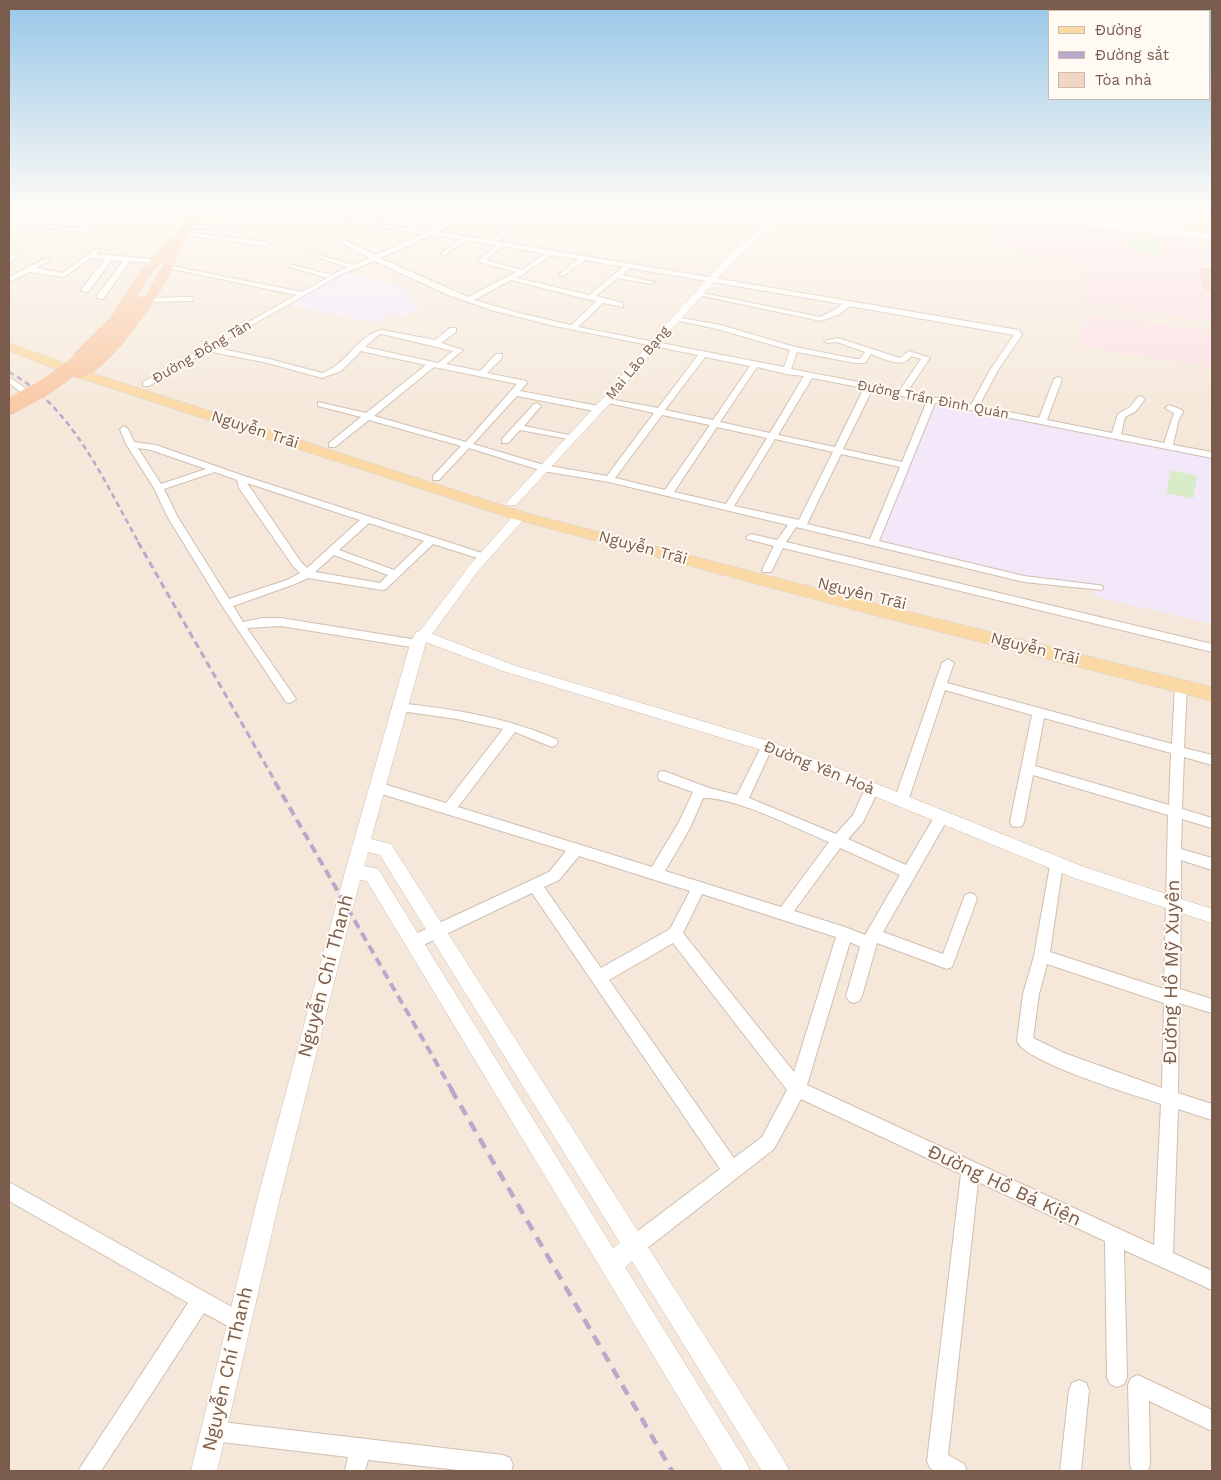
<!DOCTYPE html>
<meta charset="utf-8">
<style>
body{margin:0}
#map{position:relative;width:1221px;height:1480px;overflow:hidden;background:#fdf6ec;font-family:"Work Sans",sans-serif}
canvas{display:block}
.frame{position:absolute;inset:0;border:10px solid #7a5c4d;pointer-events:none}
.legend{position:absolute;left:1048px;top:10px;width:162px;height:90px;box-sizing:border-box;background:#fffaf3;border:1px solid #cabbb1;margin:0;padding:6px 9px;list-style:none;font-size:15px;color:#7a5c4d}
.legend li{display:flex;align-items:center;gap:10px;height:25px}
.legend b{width:25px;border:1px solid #cabbb1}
</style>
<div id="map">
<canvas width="1221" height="1480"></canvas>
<div class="frame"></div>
<ul class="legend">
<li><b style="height:6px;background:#fbd9a5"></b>Đường</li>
<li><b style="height:6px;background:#b9a8c9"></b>Đường sắt</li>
<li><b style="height:14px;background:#f3d5c3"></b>Tòa nhà</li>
</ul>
</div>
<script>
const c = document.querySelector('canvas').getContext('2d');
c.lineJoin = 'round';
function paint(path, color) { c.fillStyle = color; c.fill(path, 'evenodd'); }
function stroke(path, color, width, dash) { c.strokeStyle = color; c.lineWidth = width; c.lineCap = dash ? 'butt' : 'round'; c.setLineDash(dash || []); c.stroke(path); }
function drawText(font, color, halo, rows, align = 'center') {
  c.font = font + ' "Work Sans",sans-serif'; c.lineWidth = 4; c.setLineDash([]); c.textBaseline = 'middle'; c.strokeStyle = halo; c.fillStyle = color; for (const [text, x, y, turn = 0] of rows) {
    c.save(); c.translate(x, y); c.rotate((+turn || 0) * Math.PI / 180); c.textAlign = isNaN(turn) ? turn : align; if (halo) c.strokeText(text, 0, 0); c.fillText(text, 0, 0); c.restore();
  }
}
const residential = new Path2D(`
 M9,207H1212V1471H9Z`);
const education = new Path2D(`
 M342,272L402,287L419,307L405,316L391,313L376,323L285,304Z
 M931,402L1212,457V624L1093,596L1094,585L1029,578L878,540Z`);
const medical = new Path2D(`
 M1002,216L1163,237L1175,242L1212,247V321L1086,304L1080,301L1082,263L1021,255V249L994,245Z
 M1083,314L1212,331V367L1081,347Z`);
const green = new Path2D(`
 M1129,235L1161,239L1163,255L1130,251Z
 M1171,470L1197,476L1193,499L1166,493Z`);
const building = new Path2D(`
 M1201,269L1212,271V289L1204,288Z`);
const minor = new Path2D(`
 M31,207H39L17,222L98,230L101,232L98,234L20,225L9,227V221Z
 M315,207H334L366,214L363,216Z
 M385,207H393L370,222L430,231L466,211L457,207H466L474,211L438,232L490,240L515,224L518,226L517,227L497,241L1019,330L1022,335L998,370L979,406L1039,418L1054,379L1058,377L1062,379L1047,420L1112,433L1118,414L1130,407L1138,397L1141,396L1145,399L1136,411L1125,417L1121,434L1164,443L1174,413L1165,408L1169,405L1182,410L1183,412L1179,419L1173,445L1212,452V458L935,403L879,541L1024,576L1098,585L1102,586L1103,588L1102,590L1024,582L796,527L786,542L1212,644V652L783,548L771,572H763L762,570L774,546L747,539L746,537L751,534L777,540L788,525L609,482L543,471L469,448L439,480H433V476L461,446L369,420L335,447H329V443L361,417L318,406V402L366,413L426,365L361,351L341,371L322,378L268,363L207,351L149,386H143V382L296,295L168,268L165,266L166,265L302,292L327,278L288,266V264L332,275L347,267L312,255V253L353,265L369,258L339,241V239H343L375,255L424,234L344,221L347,219L362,221ZM432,235L460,239L441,253V255L443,256L467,240L497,245L479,260V262L516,272L468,297L380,258ZM504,246L545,254L521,270L486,260ZM552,255L578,259L561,273L559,274L563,276L585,260L623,267L589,295L517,278ZM375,261L446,294L491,310L550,325L698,355L658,408L604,398V402L654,413L607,476L544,465L473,444L517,396L599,412L603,409L599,406L520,391L527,383L526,381L487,373L502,358V354H496L480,371L446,364L463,350L441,343L456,332V328H450L435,340L382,330C358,334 347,365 322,373L269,359L213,347L344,273ZM630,268L842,304L834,310L820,317L698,292L694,294L821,321L840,314L849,306L1014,335L990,370L971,405L907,392L930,358L909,351L900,358L838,338L824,341L828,343L837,342L865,352L860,359H856L795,347L721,325L675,317L671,319L717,329L790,350L784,367L578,327L603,303L623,307V303L596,296L618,278L651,284L655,282L622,275ZM511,280L590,300L597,301L571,325L519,313L474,300ZM382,334L453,351L438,363L365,347L378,335ZM797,352L856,363H865L871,354C883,358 902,370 911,356L921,359L900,390L791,369ZM705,357L750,366L713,420L665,410ZM434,367L517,384L466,442L374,416ZM757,367L786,374L804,376L770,433L720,422ZM812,378L864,388L835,447L778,435ZM872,390L927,401L902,462L843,449ZM662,415L710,425L665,490L615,478ZM717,427L767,438L726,504L674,492ZM775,439L833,452L799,520L734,506ZM841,454L900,467L870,539L807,524Z
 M555,207H561L555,215L600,223L597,225L551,218L549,215Z
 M603,207L637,209L645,207L628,227L625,225L635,212Z
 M1085,207H1091L1083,218H1079Z
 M246,210L318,219L321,221L318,223L244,213L243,212Z
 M237,224L240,226L239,227L189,229L186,227L189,225Z
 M185,232L267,242L270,244L267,246L183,235V233Z
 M96,249L101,250L96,254L154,259L157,261L154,263L130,261L103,299H100L96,297L123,261L112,260L88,292H85L81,290L105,259L91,258L64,277L30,272L9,282V277L47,258L49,259V261L36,268L63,273Z
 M9,254L17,256L18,257L9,263Z
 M190,297H193V301L147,302L143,300L147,298Z
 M9,377L31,392V396H25L9,383Z
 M537,403L541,406L524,426L574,436V440L520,430L508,443H502V439L534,404Z
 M124,426L128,429L134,442L156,445L244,476L488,555L489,557L484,560L433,544L386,589L382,590L308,578L295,584L233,606L243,622L263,618H281L417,640L423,644L417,648L281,626L247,628L296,699L290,703L286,702L221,604L167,516L154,488L126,444L120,429ZM138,448L151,450L206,469L161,484ZM215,472L237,480L239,488L293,566L300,573L287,580L229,599L177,516L164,489ZM247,483L360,520L307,568L301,562ZM369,523L424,541L394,570L339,550ZM334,555L388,575L380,583L315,572Z
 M948,659L954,663L947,683L1172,744L1175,686L1177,683H1185L1187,686L1184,748L1212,755V765L1184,757L1182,809L1212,818V828L1182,819L1181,849L1212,858V870L1181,860L1180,989L1212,999V1013L1179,1003L1178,1093L1212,1104V1120L1178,1109L1173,1253L1212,1271V1290L1124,1250L1127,1377L1124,1384L1117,1387L1110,1384L1107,1377L1105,1241L978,1182L948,1455L964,1464L967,1471H935L930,1468L927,1461L961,1174L801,1099L774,1149L641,1253L634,1255L627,1253L625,1246L627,1239L720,1169L532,893L419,947L414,949L409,947L407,942L409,937L549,872L566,851L372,791L370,787L372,783L377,782L446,803L503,729L457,719L394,710L392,707L398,703C453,709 505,717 556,739L558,742L556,745L552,747L515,732L458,807L652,867L679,822L693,792L659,780L658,776L659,772L664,771L709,788L737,795L763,743H771L773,746L749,798L836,834L853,815L867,785H877L879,789L863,822L848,839L906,865L936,814L941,813L946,814L948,818L946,822L883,932L943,954L965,895L970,893L975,895L977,899L952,967L947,969L877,943L862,996L859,1001L854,1003L849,1001L846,996L860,947L850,942L807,1085L1154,1245L1161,1104C1135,1095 1026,1063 1017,1041L1023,994L1034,956L1051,860L1056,858L1061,860L1063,864L1050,952L1164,989L1168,815L1033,775L1024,822L1022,826L1017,827L1012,826L1010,822L1032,715L945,690L908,801L906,805L901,806L896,805L894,801L942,663ZM1044,718L1171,753L1169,805L1035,766ZM703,798C736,797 797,829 829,842L781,907L665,871L690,828ZM840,848L900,875L865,935L845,927L794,911ZM579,856L690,891L670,929L601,968L544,887L559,880ZM702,894L836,937L794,1072L683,933ZM673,943L787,1090L762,1137L734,1158L609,980ZM1047,964L1164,1003L1162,1088L1064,1053L1033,1038L1039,994Z
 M9,1182L246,1315L249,1322L246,1329L239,1332L204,1313L101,1471H78L188,1303L9,1201Z
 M1138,1375L1212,1410V1431L1149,1401L1150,1465L1148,1471H1132L1130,1465L1128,1385L1131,1378Z
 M1079,1380L1086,1383L1089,1390L1081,1471H1060L1069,1390L1072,1383Z
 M213,1421L503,1455L510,1458L513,1465L511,1471H467L368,1460L365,1471H345L348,1457L213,1441L206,1438L203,1431L206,1424Z`);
const tertiary = new Path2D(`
 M785,207H794L736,258L657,345L611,402L516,505H508L506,503L508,501L603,398L651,341L730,254Z
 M520,512L526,516L524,519L478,571L432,634L513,665L772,742L1084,867L1212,909V923L1074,878L762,750L503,671L426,642L371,839L391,844L785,1462L789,1471H762L632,1261L625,1267L746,1462L750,1471H723L367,881L360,880L281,1193L217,1471H191L259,1193L345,872L410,644L416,632L420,631L470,565L516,513ZM368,852L380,855L620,1243L613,1248L378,869L364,866Z`);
const secondary = new Path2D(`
 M938,207H968L1212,234V240L942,210Z`);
const primary = new Path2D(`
 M9,343L86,371L526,513L862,600L1212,687V701L862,612L514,519L76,377L9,351Z`);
const trunk = new Path2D(`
 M196,207H206C199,218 188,231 183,243C178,255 173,269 166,281C154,302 101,383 76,377L74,374L76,371C114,341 146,302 166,258C147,275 137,298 123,319C113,334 98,346 85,359H75L73,356L75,353L112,316L137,276L168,240L174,239Z`);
const railFar3 = new Path2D(`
 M9,372C74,408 104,482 139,543`);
const railFar2 = new Path2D(`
 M138,542L276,783`);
const railFar1 = new Path2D(`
 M275,782L452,1090`);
const rail = new Path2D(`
 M451,1089L672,1471`);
const trunkBridgeFar1 = new Path2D(`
 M90,355L112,335L138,301`);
const trunkBridge = new Path2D(`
 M9,407L47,386L91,354`);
const farStreetnames = [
 ["Đường Đồng Tân",202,352,-30],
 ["Mai Lão Bạng",638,363,-50],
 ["Đường Trần Đình Quán",933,400,11]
];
const streetNames = [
 ["Nguyễn Trãi",255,430,18],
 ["Nguyễn Trãi",643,548,15],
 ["Nguyên Trãi",862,594,14],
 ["Nguyễn Trãi",1035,649,14],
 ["Đường Yên Hoà",819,768,22]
];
const nearStreetnames = [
 ["Đường Hồ Mỹ Xuyên",1172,972,-89],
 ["Nguyễn Chí Thanh",326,976,-75],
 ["Đường Hồ Bá Kiện",1004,1186,25],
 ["Nguyễn Chí Thanh",228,1369,-77]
];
paint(residential, '#f5e8da');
paint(education, '#f3e8fa');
paint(medical, '#fbdfe3');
paint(green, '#d8ecc9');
paint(building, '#f3d5c3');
stroke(building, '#e6bba3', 1);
stroke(minor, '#d1beb0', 2);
stroke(tertiary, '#d1beb0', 1);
stroke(secondary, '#d6c0b0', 1);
stroke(primary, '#dad1cd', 1);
stroke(trunk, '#dad1cd', 1);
paint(minor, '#fff');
paint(tertiary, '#fff');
paint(secondary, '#fff');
paint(primary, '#fbd9a5');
paint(trunk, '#f9c8a4');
stroke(railFar3, '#b9a8c9', 2.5, [5.5, 4]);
stroke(railFar2, '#b9a8c9', 3, [7, 4.5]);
stroke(railFar1, '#b9a8c9', 4, [9, 5.5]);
stroke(rail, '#b9a8c9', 4.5, [11, 8]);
stroke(trunkBridgeFar1, '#dad1cd', 12, []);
stroke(trunkBridge, '#dad1cd', 16, []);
stroke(trunkBridgeFar1, '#f9c8a4', 12);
stroke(trunkBridge, '#f9c8a4', 16);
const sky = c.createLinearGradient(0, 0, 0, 414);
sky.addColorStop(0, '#97c7e8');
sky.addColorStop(0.5, '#fefbf6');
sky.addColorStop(1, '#fefbf600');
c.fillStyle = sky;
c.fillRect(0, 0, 1221, 414);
drawText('14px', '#7a5c4d', '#fffaf3', farStreetnames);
drawText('16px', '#7a5c4d', '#fffaf3', streetNames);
drawText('19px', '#7a5c4d', '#fffaf3', nearStreetnames);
</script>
